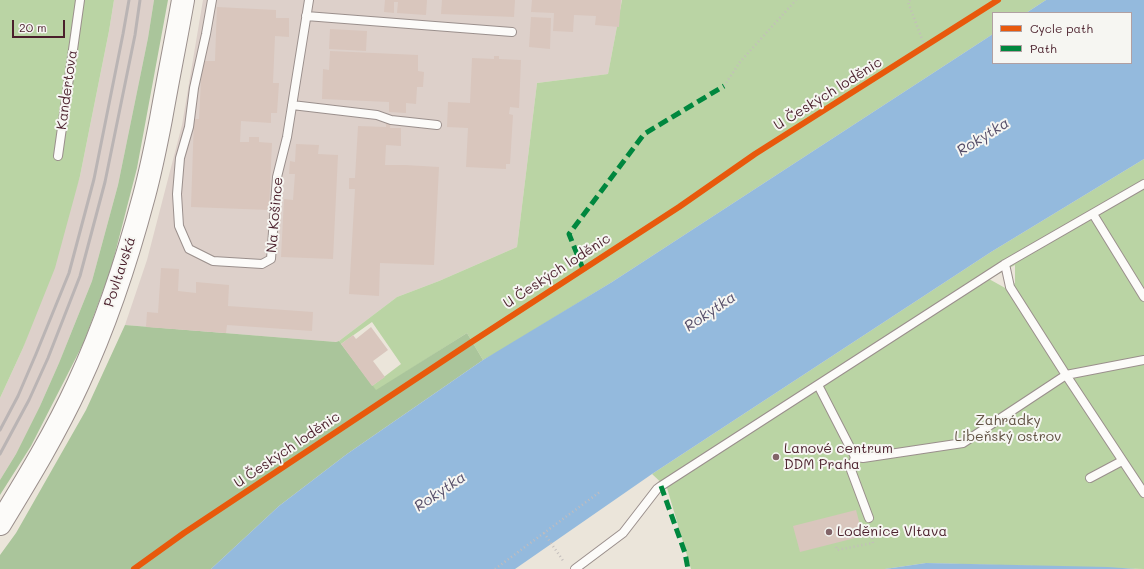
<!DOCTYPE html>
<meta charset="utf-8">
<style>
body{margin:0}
#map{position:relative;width:1144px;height:569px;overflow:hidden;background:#ebe5da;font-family:Mali,sans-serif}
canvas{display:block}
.legend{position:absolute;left:992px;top:12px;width:140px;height:52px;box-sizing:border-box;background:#f6f6f2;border:1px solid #b1a0a2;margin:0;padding:5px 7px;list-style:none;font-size:12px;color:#4a1f2b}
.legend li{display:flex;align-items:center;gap:8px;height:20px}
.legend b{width:20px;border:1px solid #b1a0a2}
.scale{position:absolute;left:12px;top:20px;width:53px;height:18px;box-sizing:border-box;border:2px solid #4a1f2b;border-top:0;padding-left:5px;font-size:12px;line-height:14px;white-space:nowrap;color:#4a1f2b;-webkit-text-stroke:3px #f6f6f2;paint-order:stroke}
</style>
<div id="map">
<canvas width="1144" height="569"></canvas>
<ul class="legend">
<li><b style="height:5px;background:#e8590c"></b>Cycle path</li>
<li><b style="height:5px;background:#00873e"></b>Path</li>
</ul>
<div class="scale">20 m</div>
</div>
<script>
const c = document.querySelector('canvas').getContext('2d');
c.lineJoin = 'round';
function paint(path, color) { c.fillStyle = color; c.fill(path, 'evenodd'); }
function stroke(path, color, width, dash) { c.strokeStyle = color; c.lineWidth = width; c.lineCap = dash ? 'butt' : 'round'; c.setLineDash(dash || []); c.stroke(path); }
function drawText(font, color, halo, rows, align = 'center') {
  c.font = font + ' Mali,sans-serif'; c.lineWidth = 4; c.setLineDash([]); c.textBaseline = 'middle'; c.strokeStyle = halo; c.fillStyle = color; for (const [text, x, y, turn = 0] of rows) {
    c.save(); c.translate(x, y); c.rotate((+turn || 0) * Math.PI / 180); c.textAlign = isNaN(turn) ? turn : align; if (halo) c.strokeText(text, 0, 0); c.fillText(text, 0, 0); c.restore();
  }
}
const industrial = new Path2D(`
 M114,0H154L148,38L118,185L92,281L59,363L40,406L16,454L0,480V398L23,348L80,176L109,31Z
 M203,0H622L608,74L537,83L517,247L439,281L397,297L339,341L336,342L125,325L147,260L182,125Z`);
const green = new Path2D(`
 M0,0H114L109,31L80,176L55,268L23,348L0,398Z
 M622,0H1046L1026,13H993V34L612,282L498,352L483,360L467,333L376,391L372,386L401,364L372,322L341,344L339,341L397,297L439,281L517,247L537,83L608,74Z
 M1144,159V569L926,563L885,569H691L667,488L652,474L991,252ZM1015,265V283L1007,289L989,279Z`);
const forest = new Path2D(`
 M154,0H168L137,168L111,269L84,342L31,446L0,495V480L16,454L40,406L59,363L92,281L118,185L148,38Z
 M125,325L336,342L339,341L376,390L467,333L483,360L347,454L279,506L211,569H0V555L16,533L86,410Z`);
const water = new Path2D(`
 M1046,0H1144V159L991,252L652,474L515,569H211L279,506L347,454L483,360L612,282L993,34V63H1131V13H1026Z
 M926,563L1108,567L1136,569H885Z`);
const building = new Path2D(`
 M385,0H427L426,15L397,13L398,2H394V13L384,12Z
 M442,0H515L514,17L441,14Z
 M532,0H621L619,27L595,25L596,16L574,15L573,32L553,31L554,13L531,12Z
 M217,7L276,10V18H289V37L275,36L273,83H279L277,113H271V123L241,121L240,142H249V137H259V142L272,143L269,210L191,207L194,119H199L202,61H215Z
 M531,17L551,18L550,49L529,47Z
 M330,29L367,31L366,51L329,49Z
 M330,51L418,55V71L424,72L423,87H417L416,104L406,103V113L389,112V102L322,99L323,69L329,70Z
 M494,56H499V59L521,60L519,108L510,107L509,114L513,115L510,164H506V169L466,167L468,128L447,127L448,102L470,103L472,58L494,59Z
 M386,123H391L390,128H401V146L386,145L385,165H405L439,167L434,265L380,263L379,296L349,294L355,189H349V178H355L358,126L386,127Z
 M296,144L319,145L318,154L338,155L333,259L281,257L284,199L293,200L295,174H289L290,161L295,162Z
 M161,268L179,269L178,291L196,293V282L229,285L228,306L313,312L312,331L227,325L226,333L146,327L147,312L158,313Z
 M371,327L388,350L373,361L385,377L372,386L341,344L353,335L356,339Z
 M856,510L863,536L800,552L793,526Z`);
const path = new Path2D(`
 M910,0L908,2L925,47
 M724,86L740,62L796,0
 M544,533L564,562
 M836,547L837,550L873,543L871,530
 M495,569L601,491`);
const lane = new Path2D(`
 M212,0L206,34L194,88L189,127L180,158L177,194L179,226L189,249L213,261L262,264L271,259L277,177L287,137L309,0
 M306,16L512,32
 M292,105L377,115L391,120L437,125
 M58,156L80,0
 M1093,214L1144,297
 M1005,264L1010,287L1066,375L1144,493
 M818,385L855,457L863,458L963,443L1066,375L1144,360
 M855,457L851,470L869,518
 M1090,478L1122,461
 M575,569L623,533L657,489L661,486L1005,264L1144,184`);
const primary = new Path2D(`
 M0,524C28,478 56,432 78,384C106,324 127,260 144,196C151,170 156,145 161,119C168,79 176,40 183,0`);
const rail = new Path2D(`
 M0,430L18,396L36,354L69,273L94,179L123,34L129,0
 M0,454L29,400L48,358L80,276L105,182L135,35L140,0`);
const quiet = new Path2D(`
 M583,269L569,234L644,134L724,86
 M661,486L685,553L688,569`);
const cycleway = new Path2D(`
 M134,569L184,533L470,343L679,207L755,154L998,0`);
const markers = [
 [776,457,4,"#826468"],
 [829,532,4,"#826468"]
];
const streetNames = [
 ["Kandertova",67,90,-82],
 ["U Českých loděnic",828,94,-32],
 ["Na Košince",275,215,-85],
 ["U Českých loděnic",557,271,-33],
 ["Povltavská",120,272,-72],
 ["U Českých loděnic",287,450,-34]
];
const parkNames = [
 ["Zahrádky",1008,421],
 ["Libeňský ostrov",1008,437]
];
const poiNames = [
 ["Lanové centrum",784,449],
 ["DDM Praha",784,465],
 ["Loděnice Vltava",837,532]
];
const waterNames = [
 ["Rokytka",983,137,-32],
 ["Rokytka",710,312,-34],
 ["Rokytka",440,492,-34]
];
paint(industrial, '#ddd0ca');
paint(green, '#bad4a4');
paint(forest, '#aac59b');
paint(water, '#94badd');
paint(building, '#d9c6bd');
stroke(lane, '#9a8f8c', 10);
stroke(primary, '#9a8f8c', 24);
stroke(path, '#c3bdbc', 2.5, [1, 3]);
stroke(lane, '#fcfbf9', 8);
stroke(primary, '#fcfbf9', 22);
stroke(rail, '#bab4b4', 3);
stroke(quiet, '#00873e', 5, [10, 5]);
stroke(cycleway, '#e8590c', 6);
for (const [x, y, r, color] of markers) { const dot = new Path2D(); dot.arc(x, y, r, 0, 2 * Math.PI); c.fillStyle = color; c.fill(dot); stroke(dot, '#f6f6f2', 1.5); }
drawText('14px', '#4a1f2b', '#f6f6f2', streetNames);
drawText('14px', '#605142', '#f6f6f2', parkNames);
drawText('14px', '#4a1f2b', '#f6f6f2', poiNames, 'left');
drawText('italic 15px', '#574f6a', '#f6f6f2', waterNames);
</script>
